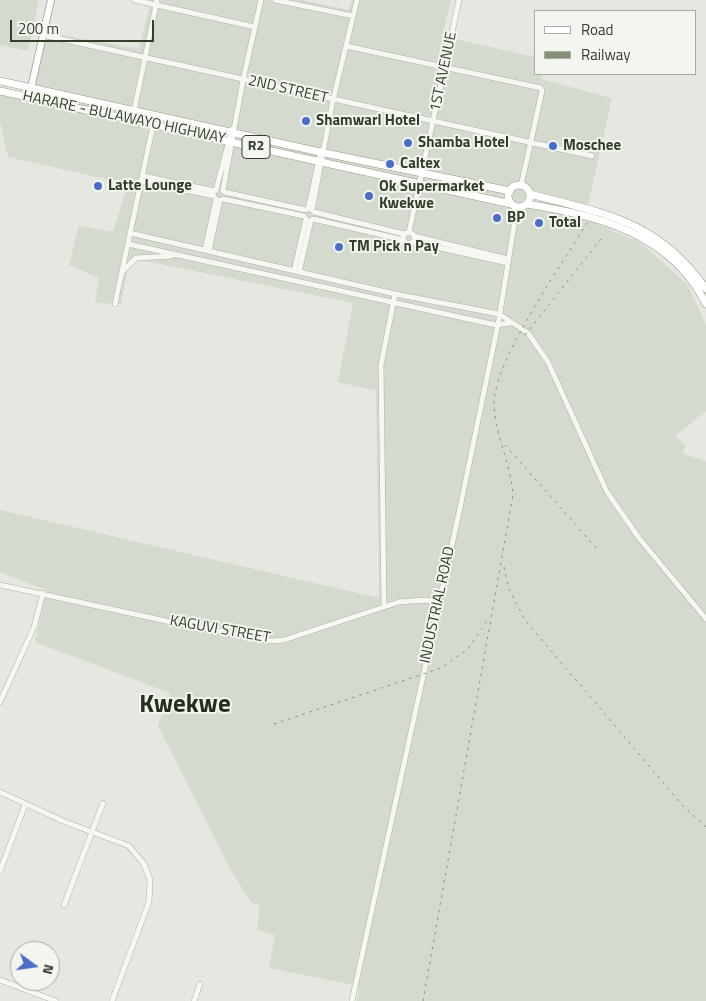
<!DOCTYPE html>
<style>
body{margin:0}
#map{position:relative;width:706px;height:1001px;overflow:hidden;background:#e4e8e0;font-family:"Titillium Web",sans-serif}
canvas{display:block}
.legend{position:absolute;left:534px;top:10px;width:162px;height:65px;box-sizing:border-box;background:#f3f6f0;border:1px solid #a7ada1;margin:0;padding:6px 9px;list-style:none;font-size:15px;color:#343f2a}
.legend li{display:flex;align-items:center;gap:10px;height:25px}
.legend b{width:25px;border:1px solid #a7ada1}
.north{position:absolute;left:10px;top:941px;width:50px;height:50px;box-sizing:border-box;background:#f3f6f0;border:1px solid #a7ada1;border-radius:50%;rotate:104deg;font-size:14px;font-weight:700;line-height:20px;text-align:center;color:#343f2a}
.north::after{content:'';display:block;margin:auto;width:18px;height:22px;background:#4c6dc7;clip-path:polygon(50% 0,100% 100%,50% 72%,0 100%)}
.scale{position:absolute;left:10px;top:20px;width:144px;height:22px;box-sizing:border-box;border:2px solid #343f2a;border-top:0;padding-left:6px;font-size:15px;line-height:18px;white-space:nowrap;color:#343f2a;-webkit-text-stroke:4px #f3f6f0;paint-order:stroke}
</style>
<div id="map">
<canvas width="706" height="1001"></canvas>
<ul class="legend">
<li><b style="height:6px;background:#fff"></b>Road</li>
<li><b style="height:6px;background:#86917a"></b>Railway</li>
</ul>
<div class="north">N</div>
<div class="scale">200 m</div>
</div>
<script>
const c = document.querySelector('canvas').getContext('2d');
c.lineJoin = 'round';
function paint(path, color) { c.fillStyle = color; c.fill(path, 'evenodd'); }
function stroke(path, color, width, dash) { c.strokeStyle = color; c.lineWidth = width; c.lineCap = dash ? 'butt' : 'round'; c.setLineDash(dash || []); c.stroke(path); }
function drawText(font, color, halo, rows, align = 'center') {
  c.font = font + ' "Titillium Web",sans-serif'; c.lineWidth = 4; c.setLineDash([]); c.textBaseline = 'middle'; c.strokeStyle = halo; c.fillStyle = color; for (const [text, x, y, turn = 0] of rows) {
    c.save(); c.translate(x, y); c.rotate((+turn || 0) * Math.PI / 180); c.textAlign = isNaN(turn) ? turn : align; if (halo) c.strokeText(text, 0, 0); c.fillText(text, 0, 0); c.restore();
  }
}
const built = new Path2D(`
 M0,0H39L28,51L0,45Z
 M151,0H302L349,10L352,0H451L442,36L535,57V74H542L541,79L612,98L585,219L641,243L688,285L706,325V411L675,436L685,445L683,454L706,461V1001H357L359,986L269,968L275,935L257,930L260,906L251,902L230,869L158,726L170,693L35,642L46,590L0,572V510L379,598L376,391L338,382L353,303L130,258L121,304L95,303L99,278L69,265L79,226L113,232L128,184L8,157L0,121V93L30,101L44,32L139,49Z`);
const minor = new Path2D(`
 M134,0L255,27
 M275,0L353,16
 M43,35L592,156
 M346,46L541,88L542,91L521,186
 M134,111L157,0
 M143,176L215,191
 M142,181L214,196
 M216,190L232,129
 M223,190L243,80L261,0
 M224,192L306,210
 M223,199L304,216
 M308,209L321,151
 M312,210L333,100L357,0
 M314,212L404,234
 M313,219L404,240
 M409,232L459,0
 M403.5 238a5.5 5.5 0 1 1 11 0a5.5 5.5 0 1 1-11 0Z
 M130,233L395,294L499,314L528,333L548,362L607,492L639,538L706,619
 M414,236L508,259
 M413,242L508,263
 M128,244L482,322L497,325L510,323
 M205,250L216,199
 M209,251L220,200
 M123,271L136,258L172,256
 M294,271L306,219
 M299,272L311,220
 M115,304L155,116
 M0,585L180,624L271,641L284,640L399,602L425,600L438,602
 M384,607L381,365L395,294
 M0,702L34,627L43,593
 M0,792L63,821L129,846L144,864L150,880L149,902L112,1001
 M0,871L25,805
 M64,905L103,803
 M0,980L56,1001
 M194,1001L200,984
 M352,1001L460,508L499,319L517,207`);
const major = new Path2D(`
 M29,97L51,0`);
const highway = new Path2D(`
 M0,81L320,152L510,191
 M0,91L511,204
 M508 196a11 11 0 1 1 22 0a11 11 0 1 1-22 0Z
 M530,194C605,214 658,220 706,289
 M527,204C598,216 671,233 706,304`);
const rail = new Path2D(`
 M525,335L601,239
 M505,445L598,550
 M504,567L509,589L525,620L683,806L706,827
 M274,724L441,668L468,649L489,618
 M423,1001L513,495C511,463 494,434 494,402C495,360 563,262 587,223`);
const markers = [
 [306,121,5,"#4c6dc7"],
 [408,143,5,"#4c6dc7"],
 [553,146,5,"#4c6dc7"],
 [390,164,5,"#4c6dc7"],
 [98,186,5,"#4c6dc7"],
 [369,196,5,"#4c6dc7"],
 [497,218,5,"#4c6dc7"],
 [539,223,5,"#4c6dc7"],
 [339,247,5,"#4c6dc7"]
];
const shields = [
 [256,147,28]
];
const shieldNames = [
 ["R2",256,147]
];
const streetNames = [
 ["1ST AVENUE",444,72,-78],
 ["2ND STREET",288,90,13],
 ["HARARE - BULAWAYO HIGHWAY",124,118,12],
 ["INDUSTRIAL ROAD",438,605,-78],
 ["KAGUVI STREET",220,630,10]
];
const poiNames = [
 ["Shamwarl Hotel",316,121],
 ["Shamba Hotel",418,143],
 ["Moschee",563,146],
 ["Caltex",400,164],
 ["Latte Lounge",108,186],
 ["Ok Supermarket",379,187],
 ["Kwekwe",379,204],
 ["BP",507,218],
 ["Total",549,223],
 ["TM Pick n Pay",349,247]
];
const townNames = [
 ["Kwekwe",185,706]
];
paint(built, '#d4dace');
stroke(minor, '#acb2a6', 6);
stroke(major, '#aab3a0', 8);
stroke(highway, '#939e88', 8);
stroke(minor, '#f5f7f3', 5);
stroke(major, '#fff', 6);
stroke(highway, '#fff', 7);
stroke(rail, '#86917a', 1, [2.5, 5]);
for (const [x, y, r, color] of markers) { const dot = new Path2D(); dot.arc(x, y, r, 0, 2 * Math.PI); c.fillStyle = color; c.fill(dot); stroke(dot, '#f3f6f0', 2); }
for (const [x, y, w] of shields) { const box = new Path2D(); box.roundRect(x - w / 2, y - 11.5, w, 23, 4); c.fillStyle = '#f3f6f0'; c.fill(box); stroke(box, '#343f2a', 1); }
drawText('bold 14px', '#343f2a', null, shieldNames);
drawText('15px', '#343f2a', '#f3f6f0', streetNames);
drawText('bold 15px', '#343f2a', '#f3f6f0', poiNames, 'left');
drawText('bold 25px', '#25301c', '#f3f6f0', townNames);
</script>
